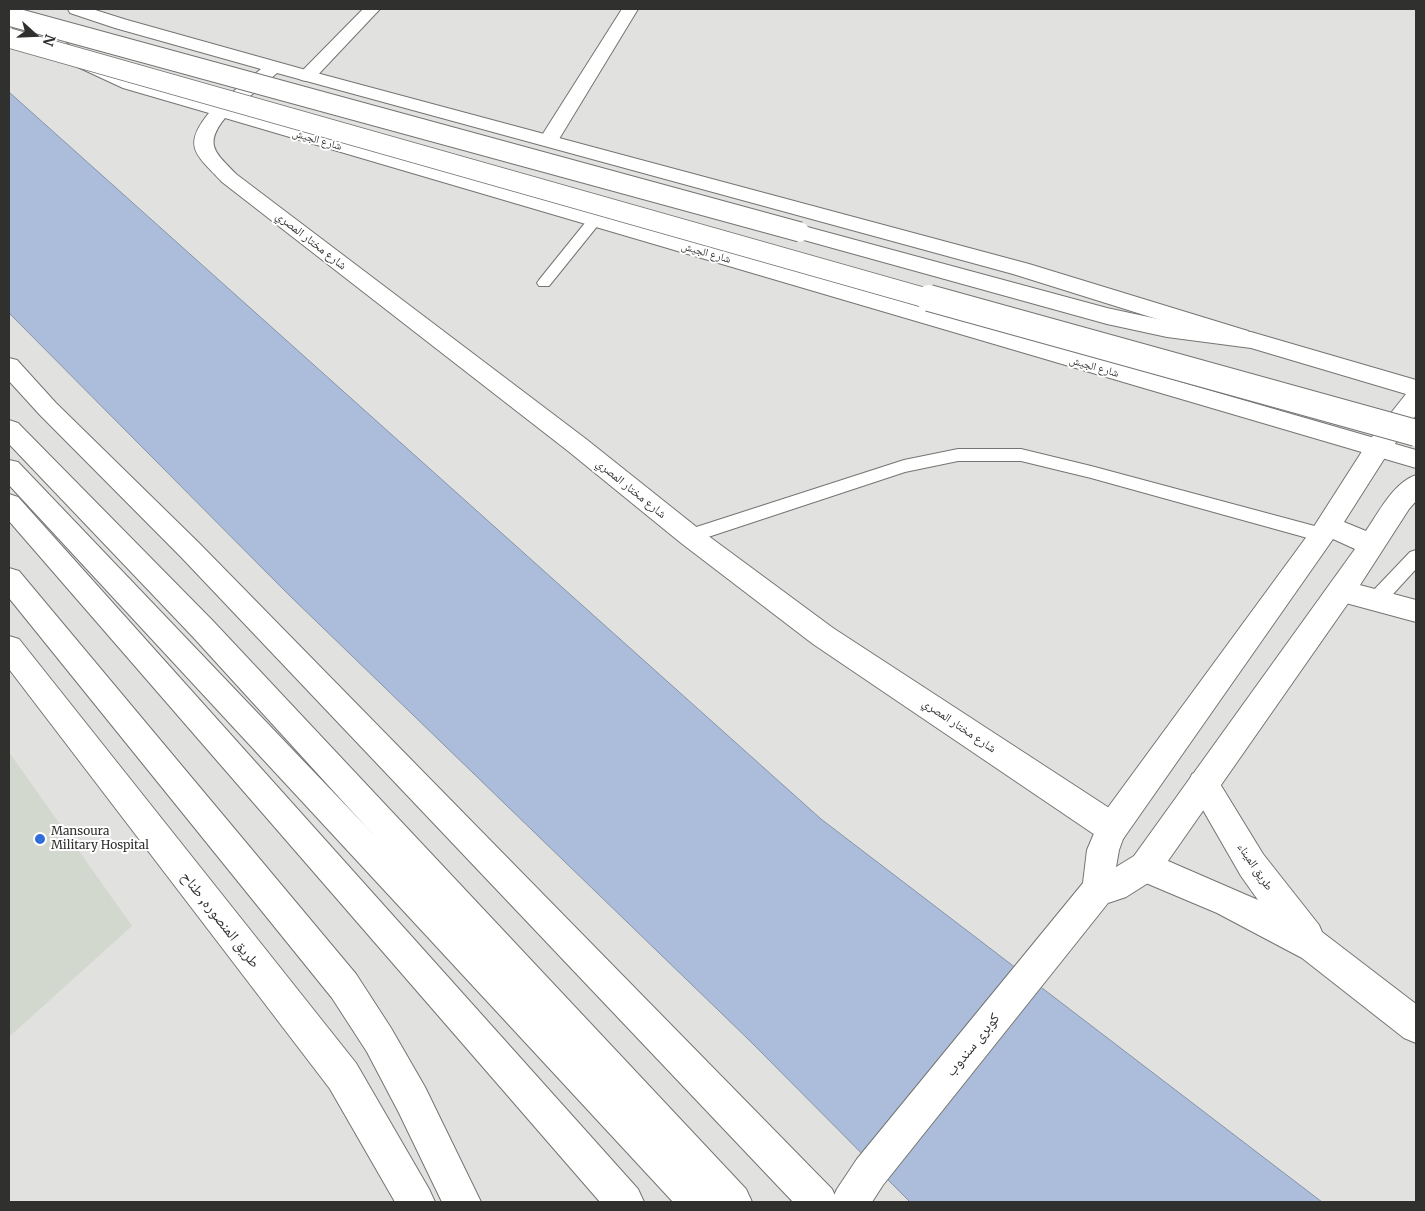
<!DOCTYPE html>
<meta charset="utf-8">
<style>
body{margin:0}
#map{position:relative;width:1425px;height:1211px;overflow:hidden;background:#e1e2df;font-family:Merriweather,serif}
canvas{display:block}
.frame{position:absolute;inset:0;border:10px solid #30302f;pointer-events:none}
.north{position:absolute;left:10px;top:10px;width:50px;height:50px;-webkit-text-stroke:4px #fff;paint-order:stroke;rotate:110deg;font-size:14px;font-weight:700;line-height:20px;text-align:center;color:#30302f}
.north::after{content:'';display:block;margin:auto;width:18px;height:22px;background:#30302f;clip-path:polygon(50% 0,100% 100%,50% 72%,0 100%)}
</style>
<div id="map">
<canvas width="1425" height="1211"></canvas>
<div class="frame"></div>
<div class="north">N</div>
</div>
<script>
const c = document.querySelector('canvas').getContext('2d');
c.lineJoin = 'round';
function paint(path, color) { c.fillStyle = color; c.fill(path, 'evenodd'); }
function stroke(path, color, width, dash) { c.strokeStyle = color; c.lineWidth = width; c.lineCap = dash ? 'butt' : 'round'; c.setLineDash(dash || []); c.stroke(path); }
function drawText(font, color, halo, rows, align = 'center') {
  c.font = font + ' Merriweather,"Noto Naskh Arabic",serif'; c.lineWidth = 4; c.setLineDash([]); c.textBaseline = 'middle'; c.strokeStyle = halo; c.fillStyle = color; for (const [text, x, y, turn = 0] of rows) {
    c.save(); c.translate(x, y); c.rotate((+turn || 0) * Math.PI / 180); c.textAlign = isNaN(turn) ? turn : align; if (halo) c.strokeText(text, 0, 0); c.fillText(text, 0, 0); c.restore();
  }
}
const built = new Path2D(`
 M9,752L132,926L9,1037Z`);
const water = new Path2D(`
 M9,92L821,819L1322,1202H910L750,1041L288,594L9,313Z`);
const lane = new Path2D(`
 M594,217L599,218L601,221L599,224L549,286H539L537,283L539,280L589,218Z
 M958,449H1021L1091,466L1322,528L1328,530L1331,535L1328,540L1322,542L1091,478L1021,461H958L905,472L690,543L684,541L681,536L684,531L904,460Z
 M1416,550V569L1383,605L1376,608L1369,605L1367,600L1369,595L1410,552Z`);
const street = new Path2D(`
 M363,9H380L313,80L307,81L301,80L298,76L301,72Z
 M622,9H638L556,144L549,146L542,144L539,140Z`);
const secondary = new Path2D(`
 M20,9L26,10L81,55L135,80L218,104L261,69L115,28L70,13L68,9H92L127,20L313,72L1029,264L1248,331L1251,337L1248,343L1240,345L1013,274L277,73L235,109L1416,450V468L225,118C203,145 216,153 236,174L586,439L699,529L833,628L1123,817L1128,828L1123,839L1112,843L1101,839L813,644L681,543L568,451L222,182C197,155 181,147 209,113L123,88L69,63L14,18L11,14L14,10Z
 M1341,580L1416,600V622L1331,599L1327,591L1331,583Z
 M1203,770L1214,774L1263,854L1319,925L1322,932L1416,1004V1043L1404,1038L1302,958L1217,913L1134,878L1129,867L1134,856L1145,851L1258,900L1241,876L1188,784L1192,774Z`);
const primary = new Path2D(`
 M800,225L1107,308L1167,321L1251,332L1416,380V415L1386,456L1344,522L1366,531C1379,512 1393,483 1416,475V501L1409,509L1351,599L1156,878L1126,897L1108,903L883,1185L872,1202H831L837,1189L857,1159L1083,883L1087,850L1101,817L1313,528L1368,442L1406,394L1251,348L1167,337L1107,324L793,237L790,232L793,227ZM1333,539L1355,549L1134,856L1116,867L1119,850L1123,839Z
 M9,460L18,462L712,1189L718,1202H673L9,485Z
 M9,636L19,639L356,1063L429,1189L435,1202H395L330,1089L9,669Z`);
const highway = new Path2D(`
 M9,358L17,360L56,403L199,543L832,1189L838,1202H793L181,557L40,415L9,381Z
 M9,420L18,423L213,621L746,1189L752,1202H708L193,637L9,444Z
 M9,494L18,497L638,1189L644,1202H600L9,521Z
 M9,568L19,571L356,974L391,1028L425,1087L481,1202H442L399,1113L367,1052L332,998L9,598Z`);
const primaryBridgeFar1 = new Path2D(`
 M9,16L800,232
 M9,38L933,300`);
const primaryBridge = new Path2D(`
 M929,298L1416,433`);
const markers = [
 [40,839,6,"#2e6edb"]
];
const farStreetnames = [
 ["شارع الجيش",317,140,16],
 ["شارع الجيش",706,253,16],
 ["شارع الجيش",1094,367,16]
];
const streetNames = [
 ["شارع مختار المصري",311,241,38],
 ["شارع مختار المصري",631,489,39],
 ["شارع مختار المصري",959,726,34],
 ["طريق الميناء",1255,867,56]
];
const poiNames = [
 ["Mansoura",51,832],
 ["Military Hospital",51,846]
];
const nearStreetnames = [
 ["طريق المنصوره, طناح",220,920,52],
 ["كوبرى سندوب",973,1045,-51]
];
paint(built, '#d3d8ce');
paint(water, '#abbddb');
stroke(water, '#8693a7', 1);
stroke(lane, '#747572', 2);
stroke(street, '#747572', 2);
stroke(secondary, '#747572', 2);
stroke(primary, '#747572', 2);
stroke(highway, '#747572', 2);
paint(lane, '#fff');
paint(street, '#fff');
paint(secondary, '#fff');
paint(primary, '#fff');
paint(highway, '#fff');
stroke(primaryBridgeFar1, '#747572', 21, []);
stroke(primaryBridge, '#747572', 28, []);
stroke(primaryBridgeFar1, '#fff', 19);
stroke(primaryBridge, '#fff', 26);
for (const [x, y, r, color] of markers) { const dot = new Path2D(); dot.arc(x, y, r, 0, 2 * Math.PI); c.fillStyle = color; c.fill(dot); stroke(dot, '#fff', 2); }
drawText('11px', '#30302f', '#fff', farStreetnames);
drawText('12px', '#30302f', '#fff', streetNames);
drawText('12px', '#30302f', '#fff', poiNames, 'left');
drawText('15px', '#30302f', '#fff', nearStreetnames);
</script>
